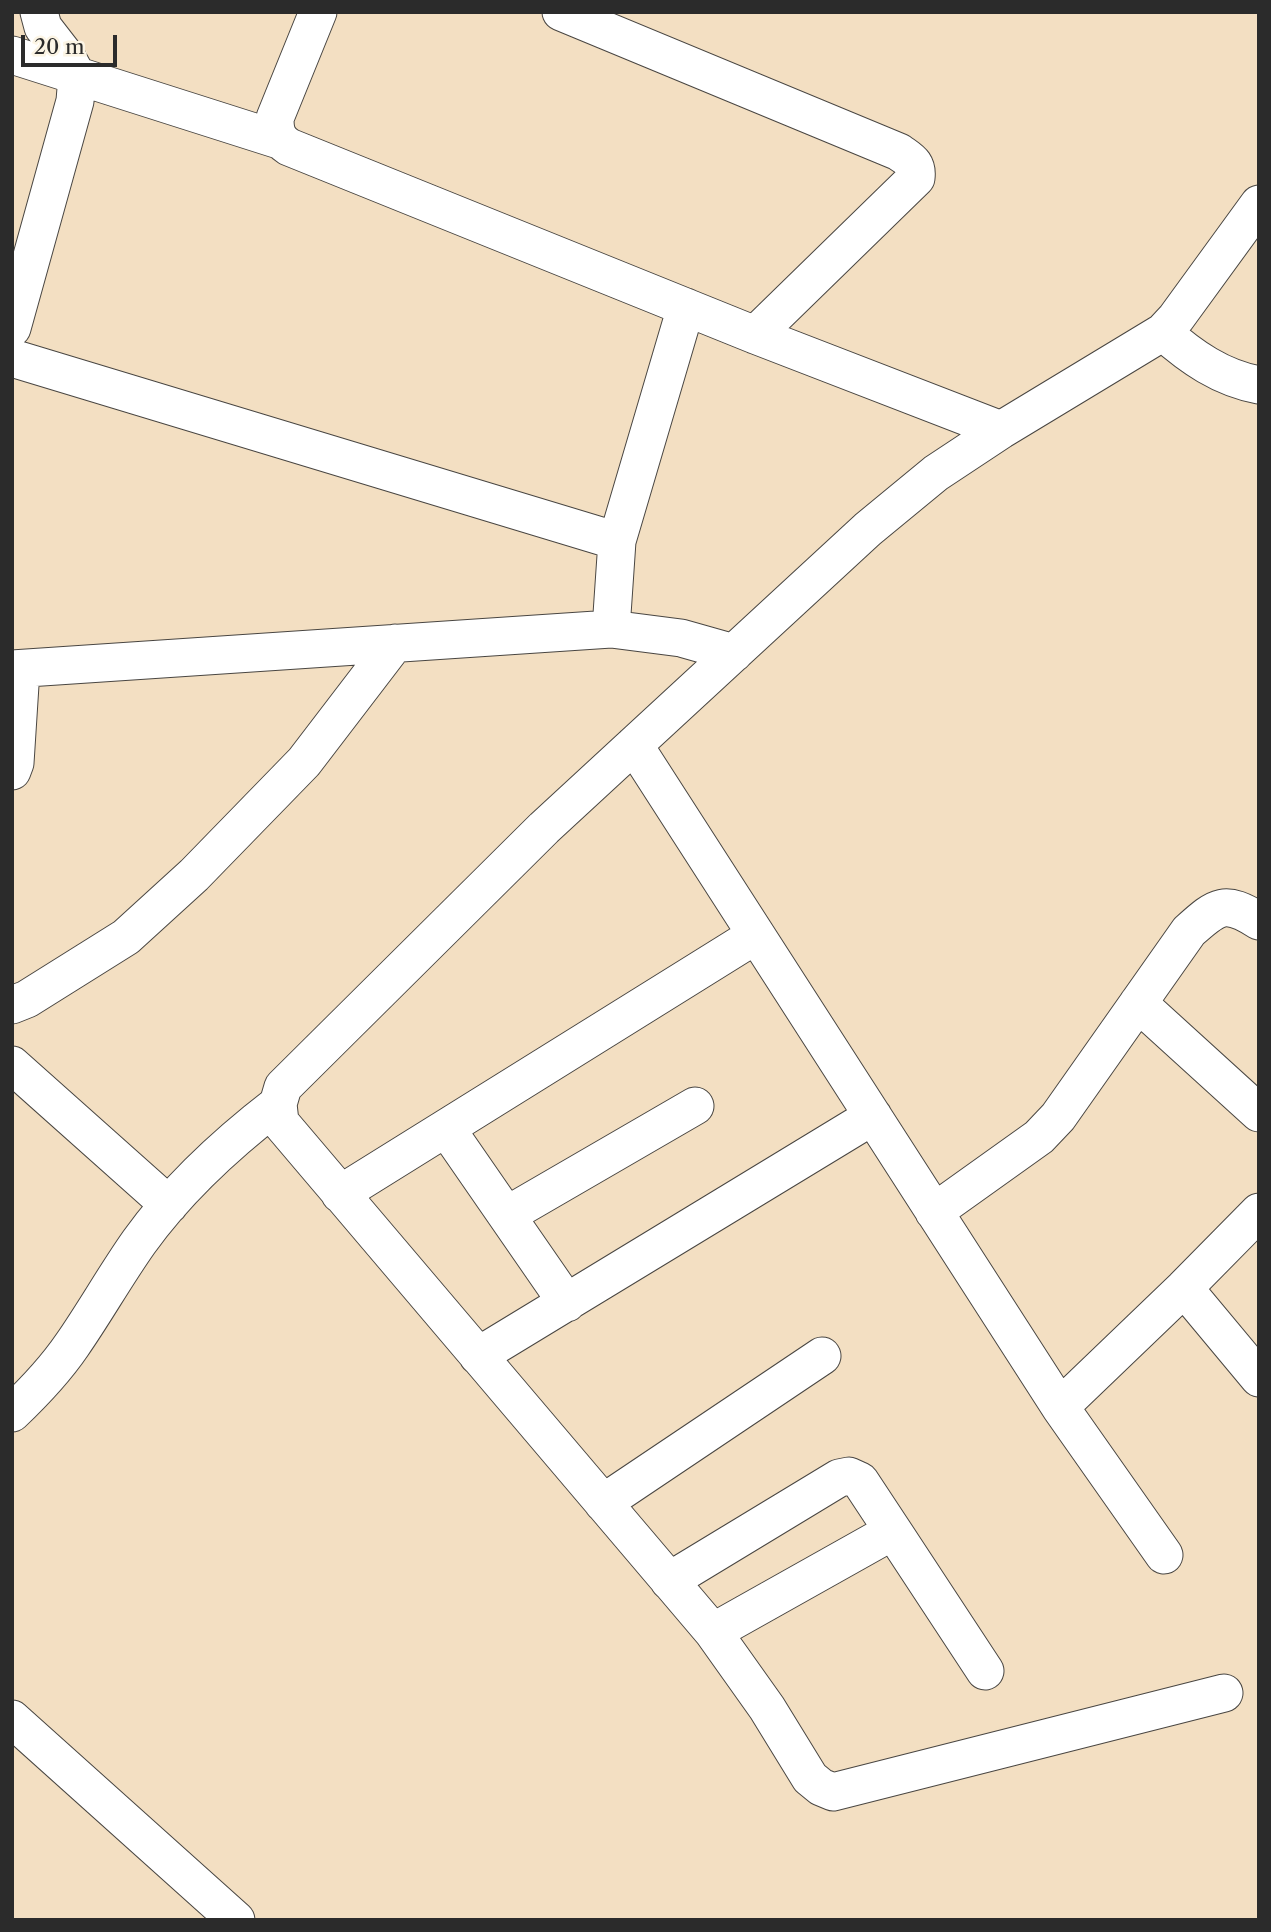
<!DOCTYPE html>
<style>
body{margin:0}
#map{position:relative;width:1271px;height:1932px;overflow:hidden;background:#f3dfc2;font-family:"Libre Caslon Text",serif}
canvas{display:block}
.frame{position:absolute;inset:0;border:14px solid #2b2b2b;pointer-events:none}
.scale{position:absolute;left:21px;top:35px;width:96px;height:32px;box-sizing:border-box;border:4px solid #2b2b2b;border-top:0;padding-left:9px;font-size:21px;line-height:24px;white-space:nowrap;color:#2b2b2b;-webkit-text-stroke:5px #fcf5e5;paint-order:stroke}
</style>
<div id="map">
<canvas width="1271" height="1932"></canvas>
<div class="frame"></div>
<div class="scale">20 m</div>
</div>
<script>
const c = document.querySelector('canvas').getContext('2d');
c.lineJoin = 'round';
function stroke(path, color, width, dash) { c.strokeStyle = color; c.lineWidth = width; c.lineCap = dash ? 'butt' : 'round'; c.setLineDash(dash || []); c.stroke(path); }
const minor = new Path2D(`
 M318,12L275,118C275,132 277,139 289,147L755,335L1001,430
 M561,12L899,152C910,160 918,163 916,178L755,335
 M12,55L279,140
 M12,328L75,101L77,76L67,58L43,27L39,12
 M1163,332C1191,357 1221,378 1259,385
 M12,358L617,541
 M611,629L617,541L686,307
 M12,669L611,629L681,638L734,653
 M634,745L1060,1407L1164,1555
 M12,771L15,763L21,669
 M1138,1003L1259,1113
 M12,1005L27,999L126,937L194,875L304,762L395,643
 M12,1065L169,1205
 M446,1128L567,1303
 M340,1194L756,935
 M934,1212L1039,1137L1058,1117L1189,931C1217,906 1224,899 1259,921
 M507,1215L695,1106
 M1184,1288L1259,1378
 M478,1356L873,1116
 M1060,1407L1184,1288L1259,1212
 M12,1413C34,1392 55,1370 72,1345C95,1312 115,1276 139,1242C177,1189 226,1144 278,1104
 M603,1503L822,1356
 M669,1581L839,1478L849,1476L860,1481L893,1531
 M713,1632L767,1708L810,1778L821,1787L833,1792L1224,1693
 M985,1671L893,1531L713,1632L280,1122L278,1104L283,1087L544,828L868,529L936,473L1001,430L1163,332L1176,318L1259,204
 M12,1719L236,1920`);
stroke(minor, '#494642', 39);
stroke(minor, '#fff', 37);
</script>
